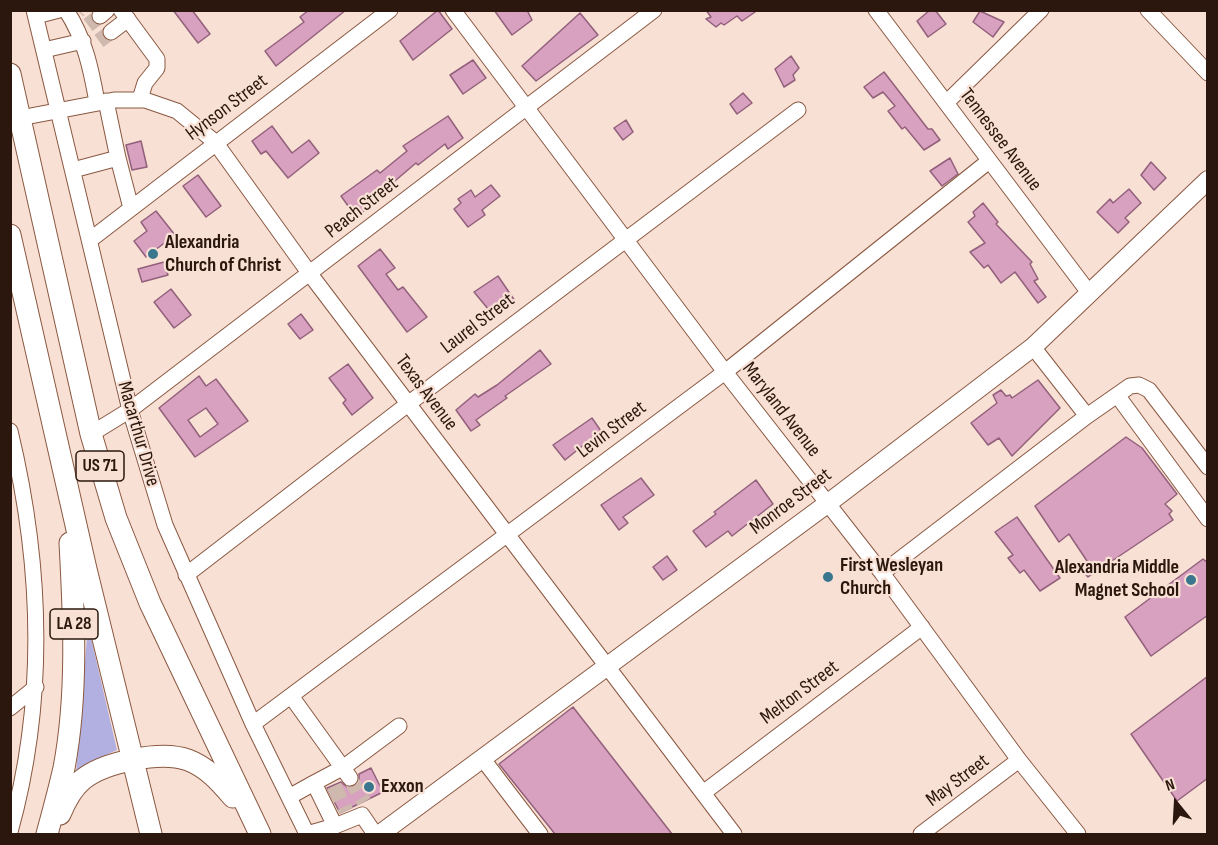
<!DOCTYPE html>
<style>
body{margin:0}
#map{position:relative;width:1218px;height:845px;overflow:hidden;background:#f8e0d5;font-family:"Sofia Sans Condensed",sans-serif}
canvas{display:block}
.frame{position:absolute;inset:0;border:12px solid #2b170d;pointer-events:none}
.north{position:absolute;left:1146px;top:773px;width:60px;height:60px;-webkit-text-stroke:4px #f8e0d5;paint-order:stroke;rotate:342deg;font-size:16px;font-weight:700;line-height:24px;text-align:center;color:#2b170d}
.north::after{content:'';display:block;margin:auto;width:21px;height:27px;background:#2b170d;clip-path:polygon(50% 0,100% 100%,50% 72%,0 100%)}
</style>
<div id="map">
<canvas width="1218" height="845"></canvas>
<div class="frame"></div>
<div class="north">N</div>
</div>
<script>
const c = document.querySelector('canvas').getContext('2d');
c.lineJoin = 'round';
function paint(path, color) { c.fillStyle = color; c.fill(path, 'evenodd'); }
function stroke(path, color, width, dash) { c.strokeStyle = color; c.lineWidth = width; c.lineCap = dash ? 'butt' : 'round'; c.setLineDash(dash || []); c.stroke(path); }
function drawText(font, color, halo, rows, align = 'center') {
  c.font = font + ' "Sofia Sans Condensed",sans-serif'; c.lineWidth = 4.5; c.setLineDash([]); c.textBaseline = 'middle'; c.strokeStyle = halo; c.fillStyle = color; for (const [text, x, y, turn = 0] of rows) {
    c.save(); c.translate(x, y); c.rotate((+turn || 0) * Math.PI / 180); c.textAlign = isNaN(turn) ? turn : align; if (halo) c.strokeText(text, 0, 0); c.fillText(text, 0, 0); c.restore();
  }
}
const green = new Path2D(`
 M88,625L117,750L93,761L76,773Z`);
const building = new Path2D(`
 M173,10H192L210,34L198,43Z
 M309,10H346L276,66L265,51L304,22L300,17Z
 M438,10L452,29L413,60L400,41Z
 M494,10H527L532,20L512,35Z
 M706,10H758L742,21L737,16L724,25L721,23L716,27L706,19L711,17Z
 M930,10H935L946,24L928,37L917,21Z
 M980,11L1004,22L993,37L973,22Z
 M580,13L598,35L536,81L522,66Z
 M791,56L799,68L793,75L795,80L784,87L775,69Z
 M473,60L486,78L463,94L450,75Z
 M884,72L928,129H932L940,140L924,150L905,127L902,129L888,111L895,106L883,92L873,98L864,87Z
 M743,93L752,103L737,114L730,104Z
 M448,116L463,138L448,149L445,144L418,165L416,163L389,186L392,190L356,217L341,196L377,170L380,173L407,151L403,146Z
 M626,120L633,132L623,140L614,128Z
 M272,126L292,153L309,140L319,153L288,178L266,151L261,154L252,141Z
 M141,141L147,167L132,170L126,145Z
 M950,158L958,174L942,186L930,171Z
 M1151,162L1166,178L1154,190L1141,175Z
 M198,175L221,206L206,217L183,186Z
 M491,185L500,196L482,210L485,215L468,227L454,209L461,203L458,199L471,190L475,197Z
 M1129,189L1141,203L1125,218L1129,222L1118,233L1097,212L1110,199L1113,203Z
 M983,203L998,222L996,224L1032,262L1030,264L1038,279L1034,281L1046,297L1038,303L1015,272L1001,283L988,265L984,268L970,252L985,243L968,222L975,216L973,212Z
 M156,211L175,235L146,257L134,241L147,231L141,222Z
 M380,249L395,268L386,274L398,290L403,287L427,317L407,332L358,266Z
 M164,262L168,275L142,282L138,269Z
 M498,276L515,301L494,316L474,292Z
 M171,289L191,315L174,328L154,302Z
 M301,314L313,330L300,339L288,324Z
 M540,350L551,364L505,396L507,398L476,420L480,425L471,431L456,410L475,394L478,397L497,385Z
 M348,364L373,398L352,415L343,403L346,400L329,378Z
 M199,376L206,386L216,379L248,421L195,457L159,408ZM206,408L218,424L200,437L188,420Z
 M1038,380L1060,408L1012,456L999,438L988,445L971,423L997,403L993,395L1001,390L1006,396L1010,395L1012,398Z
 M592,418L601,431L565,460L553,445Z
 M1126,437L1142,448L1177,494L1165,504L1172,511L1169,514L1173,520L1088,577L1080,568L1087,561L1069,534L1059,542L1035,506Z
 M641,478L654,495L623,517L628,523L619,530L601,505Z
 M756,480L773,504L732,536L728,531L706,547L693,531L716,514L714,512Z
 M1017,517L1060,578L1040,591L1024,570L1020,573L1008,558L1013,555L995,532Z
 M667,556L677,570L663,580L653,567Z
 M1203,559L1208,563V615L1151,656L1125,617Z
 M1208,676V778L1177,801L1131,734Z
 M573,707L672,834H555L499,764Z
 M371,768L383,792L340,813L327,788L341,782L347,787L355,786L359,781V774Z`);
const minorTunnel = new Path2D(`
 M78,11L79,10
 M88,25L100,16
 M99,41L111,32
 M350,778L364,802
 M334,786L346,811`);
const minor = new Path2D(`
 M34,10L130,410L165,525L253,724L307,834
 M66,10C85,39 91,69 97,102
 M121,10L157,59V68L145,83L140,99
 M453,10L725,372L882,573L1019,760L1078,834
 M876,10L1090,294
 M1148,10L1208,73
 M36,16L59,10
 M100,16L107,10
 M111,32L128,19
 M44,50L83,41
 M946,103L1041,10
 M20,118L114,100H145L177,111L215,142L310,274L734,834
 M118,158L131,208
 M73,170L118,158L106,101
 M90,240L390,10
 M1117,395L1208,519
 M1087,416L1130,386L1139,385L1149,390L1208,467
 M10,431C42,564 47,699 10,832
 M91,434L130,410L654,10
 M882,573L1087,416L1033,347
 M186,575L408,404L798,110
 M291,696L350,778
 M10,708L36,687
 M253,724L725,372L989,161
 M482,758L540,834
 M703,793L922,627
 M289,797L314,783
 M307,834L335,826
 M375,834L362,815L335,826L314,783L344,767L399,726
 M921,834L1019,760`);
const major = new Path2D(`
 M380,834L827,504L1033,347L1208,180`);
const highway = new Path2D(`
 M10,74L91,434L116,518L150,603L260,834
 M10,235L86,569L151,834
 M60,814C65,802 71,789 82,780C104,762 161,750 188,760C207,767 220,782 233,797
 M47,834C53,812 59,790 64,768C78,694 74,617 70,543`);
const markers = [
 [153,254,6,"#3a768d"],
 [828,577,6,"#3a768d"],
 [1191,580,6,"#3a768d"],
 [369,787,6,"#3a768d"]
];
const shields = [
 [100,466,48],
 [74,624,48]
];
const shieldNames = [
 ["US 71",100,466],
 ["LA 28",74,624]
];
const streetNames = [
 ["Hynson Street",227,108,-37],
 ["Tennessee Avenue",1000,140,53],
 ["Peach Street",362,208,-38],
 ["Laurel Street",478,324,-37],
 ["Texas Avenue",426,393,53],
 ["Maryland Avenue",781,410,52],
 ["Levin Street",612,430,-37],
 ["Macarthur Drive",138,434,74],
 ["Monroe Street",791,502,-37],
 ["Melton Street",800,693,-37],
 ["May Street",958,781,-37]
];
const poiNames = [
 ["Alexandria",165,243],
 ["Church of Christ",165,266],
 ["First Wesleyan",840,566],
 ["Church",840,589],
 ["Alexandria Middle",1179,568,"right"],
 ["Magnet School",1179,591,"right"],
 ["Exxon",381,787]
];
paint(green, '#b1b0e0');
paint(building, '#d8a1bf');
stroke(building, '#92607b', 1.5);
stroke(minorTunnel, '#cfb8ad', 15, [15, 8]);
stroke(minor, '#8a5841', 17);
stroke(major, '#8a5841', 20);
stroke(highway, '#8a5841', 23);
stroke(minor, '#fff', 15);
stroke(major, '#fff', 18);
stroke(highway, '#fff', 21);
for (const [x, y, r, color] of markers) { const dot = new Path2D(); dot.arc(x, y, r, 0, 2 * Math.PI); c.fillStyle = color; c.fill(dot); stroke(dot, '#f8e0d5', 2); }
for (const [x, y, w] of shields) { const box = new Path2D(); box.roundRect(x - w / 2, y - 15, w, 30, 4.5); c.fillStyle = '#f8e0d5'; c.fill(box); stroke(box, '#2b170d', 1.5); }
drawText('bold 18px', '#2b170d', null, shieldNames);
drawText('20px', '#2b170d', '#f8e0d5', streetNames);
drawText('bold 20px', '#2b170d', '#f8e0d5', poiNames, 'left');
</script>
